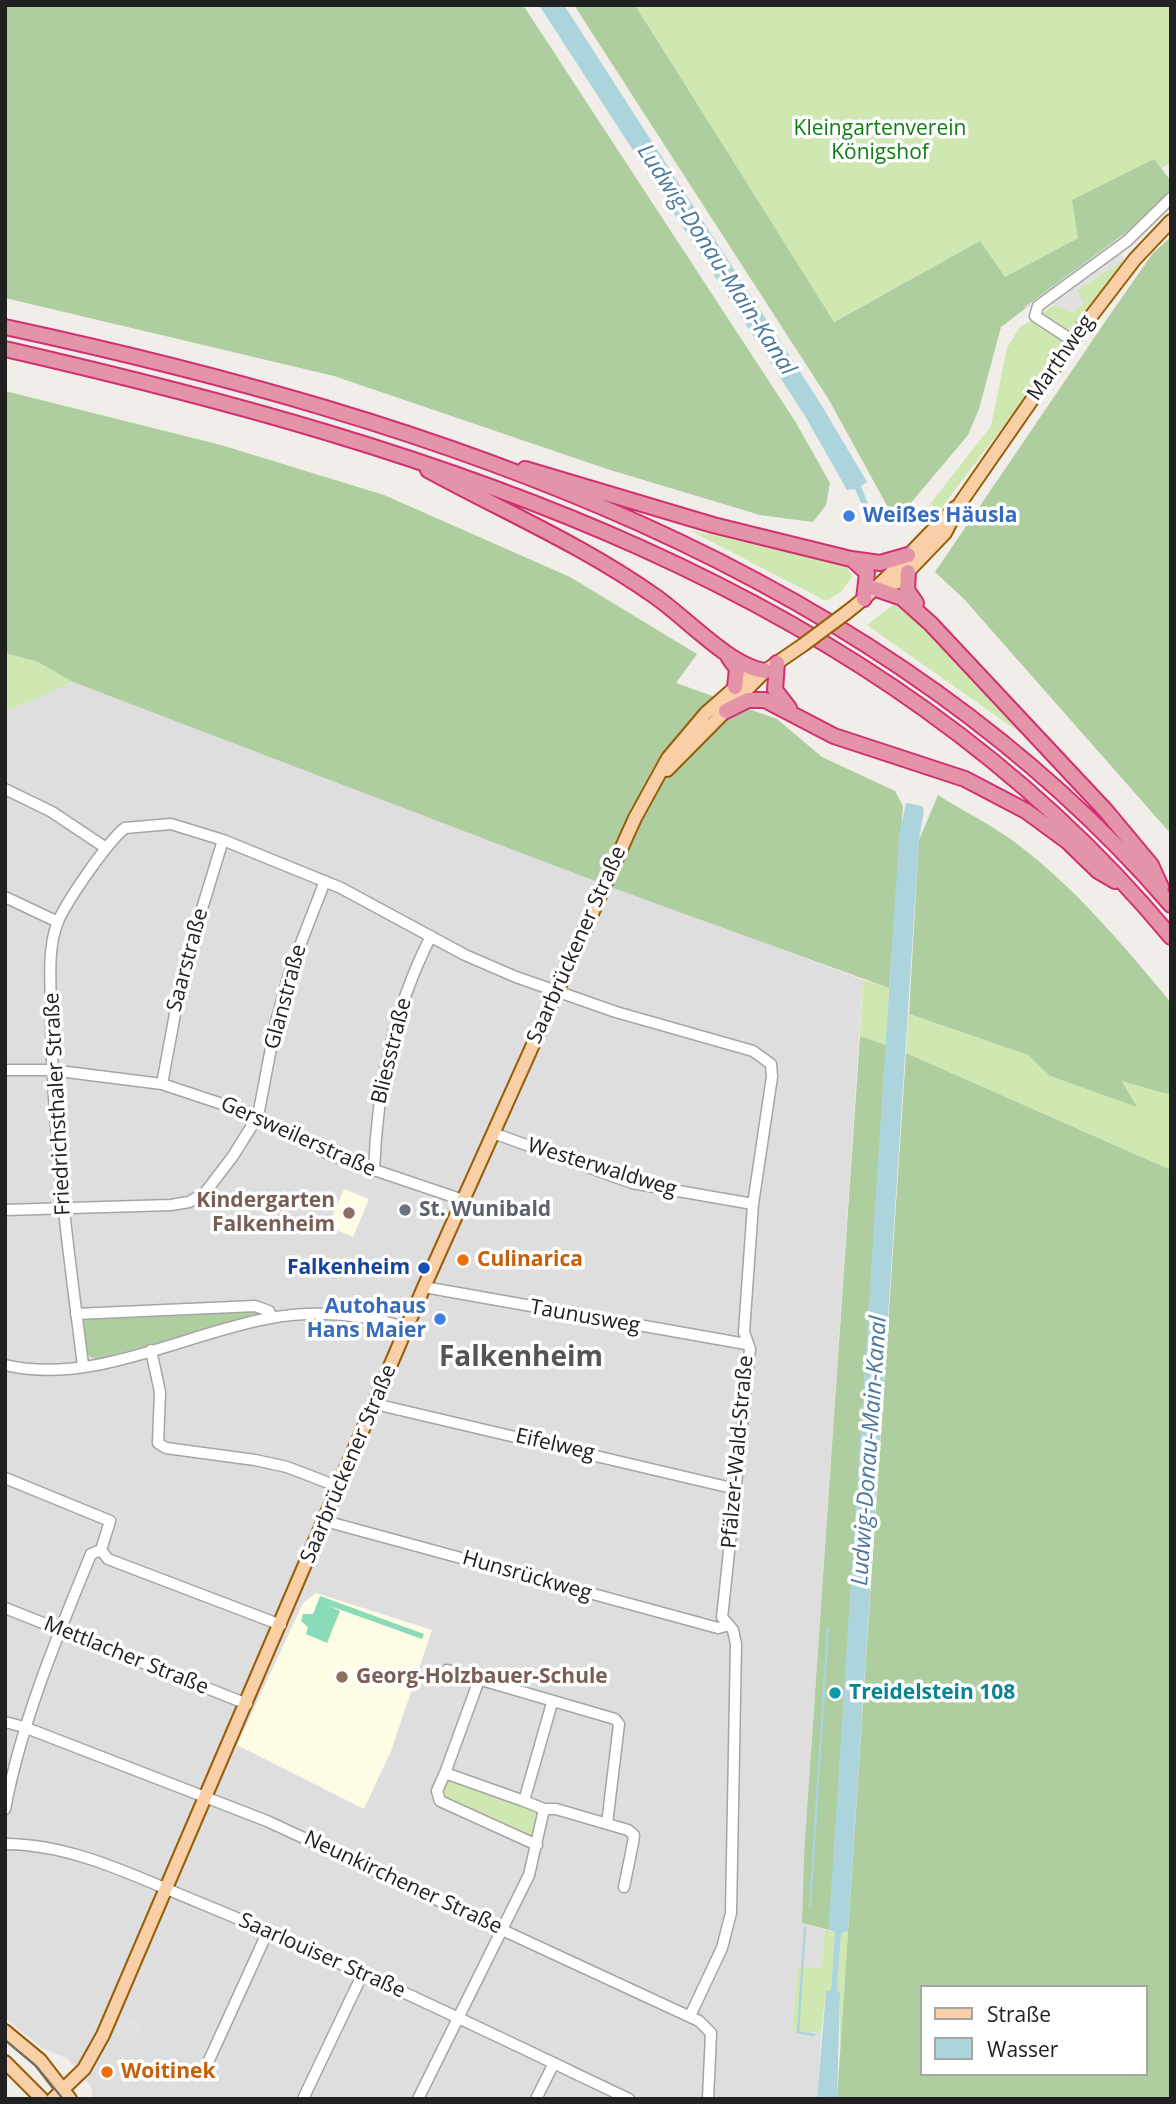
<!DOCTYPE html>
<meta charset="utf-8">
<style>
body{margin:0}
#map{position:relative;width:1176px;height:2104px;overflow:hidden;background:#f1ede8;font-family:"Open Sans",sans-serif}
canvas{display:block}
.frame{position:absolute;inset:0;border:7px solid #212121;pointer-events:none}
.legend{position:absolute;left:920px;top:1985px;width:228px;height:91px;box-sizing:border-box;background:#fff;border:2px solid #a6a6a6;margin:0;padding:9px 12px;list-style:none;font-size:21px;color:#212121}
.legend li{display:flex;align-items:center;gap:14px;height:35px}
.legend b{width:35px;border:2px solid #a6a6a6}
</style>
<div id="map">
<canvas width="1176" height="2104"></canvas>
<div class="frame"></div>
<ul class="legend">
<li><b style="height:9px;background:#f8cfa6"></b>Straße</li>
<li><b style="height:19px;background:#abd4dc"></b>Wasser</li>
</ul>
</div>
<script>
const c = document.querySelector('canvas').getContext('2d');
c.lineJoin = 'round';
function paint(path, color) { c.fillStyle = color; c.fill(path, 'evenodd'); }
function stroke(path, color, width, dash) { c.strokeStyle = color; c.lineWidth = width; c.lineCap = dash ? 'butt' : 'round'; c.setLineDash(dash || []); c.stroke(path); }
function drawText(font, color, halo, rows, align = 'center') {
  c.font = font + ' "Open Sans",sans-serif'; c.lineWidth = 7; c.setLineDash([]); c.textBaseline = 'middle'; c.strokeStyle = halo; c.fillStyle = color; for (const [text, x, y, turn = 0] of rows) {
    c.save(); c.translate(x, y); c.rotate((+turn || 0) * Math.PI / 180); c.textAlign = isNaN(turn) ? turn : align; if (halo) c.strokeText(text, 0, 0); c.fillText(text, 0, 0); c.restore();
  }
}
const residential = new Path2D(`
 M73,682L863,980L804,1854L802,1923L825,1930L821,1968L798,1967L792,2031L821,2033L817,2099H92V2088L68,2059L42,2048L5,2018V709H12Z`);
const education = new Path2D(`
 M344,1189L369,1199L353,1237L328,1226Z
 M316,1593L432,1630L391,1751L364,1809L237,1745L303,1603Z`);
const grass = new Path2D(`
 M635,5H1171V163L1160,169L1154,159L1079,237L1005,278L979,242L833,322Z
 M1124,259L1127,263L939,511L930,504L991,426L1007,348L1019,328Z
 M689,530L845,564L852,576L842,591L826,601Z
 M894,604L922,626L1033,742L867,625Z
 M5,653L38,662L73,682L12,709H5Z
 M863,980L889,988L886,1045L860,1036Z
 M908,1014L1028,1055L1050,1076L1136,1106L1122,1080L1171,1095V1170L906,1053Z
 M448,1780L534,1811L539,1820L535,1837L443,1798Z
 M825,1930L835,1932L831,1990L826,1991L821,2033L792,2031L798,1967L821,1968Z
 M848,1931L840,2052V1992L837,1990L841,1932Z`);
const forest = new Path2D(`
 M5,5H523L795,421L830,483L826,505L813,522L760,515L607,469L334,376L5,298Z
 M574,5H635L834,322L980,241L1005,277L1078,238L1072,200L1154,159L1171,181V190L1128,231L1001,327L979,409L968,435L905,510L891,513L829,400Z
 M1171,237V834L964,599L935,572L1109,316L1153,253Z
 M5,391L221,445L384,495L570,577L697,654L676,683L777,719L822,757L895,791L903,806L889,988L616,889L73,682L38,662L5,653Z
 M938,795C963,811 992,825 1016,843C1073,886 1118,939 1163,993L1171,1003V1095L1122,1081L1137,1107L1050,1076L1028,1055L909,1014L919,840Z
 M860,1036L886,1045L829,1930L802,1923L804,1854Z
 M906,1053L1171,1170V2099H837ZM922,1987H1146V2074H922Z
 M261,1308L265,1312L262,1316L96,1359L87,1355L82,1316Z`);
const pitch = new Path2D(`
 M320,1596L424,1634L422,1639L330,1606L340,1611L327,1643L306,1634L308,1627L301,1621L303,1614H313Z`);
const parking = new Path2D(`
 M1171,190V208L1122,253L1124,259L1077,291L1084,303L1073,313L1053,304L1023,308L1128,231Z
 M122,2016L142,2024L134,2043L114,2035Z`);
const water = new Path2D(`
 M539,5H564L822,406L867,482L861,486L874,519L869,521L855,489L847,490L805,416Z
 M906,803L922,806L924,810L919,840L848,1931L841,1933L837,1990L840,1992L837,2099H817L826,1991L831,1990L835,1932L829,1930V1924L899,836Z`);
const stream = new Path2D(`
 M810,1906L828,1628
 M805,1928L798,2032L814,2035`);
const minor = new Path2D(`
 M1073,341L1035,316L1038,306L1127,241L1171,198
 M5,789L52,812L106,848
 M5,897L58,922
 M5,1070H51L162,1084L258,1116L330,1155L463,1200
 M162,1084L183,971L223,840
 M493,1133L632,1183L753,1204
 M374,1171C377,1088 393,1011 431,936
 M5,1210L171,1205L189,1202L204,1194L233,1156L258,1116L276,1022L289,974L325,881
 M424,1287L746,1344
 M76,1314L255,1306L269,1311L272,1318
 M151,1350L160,1392L158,1443L166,1448L255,1460L287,1467L339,1487
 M5,1365C92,1386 186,1333 270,1318C316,1310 364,1314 407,1328
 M83,1365C68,1248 52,1132 51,1014C51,985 47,951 57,924C65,903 108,841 125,828L171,824L223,840L341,888L465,955L516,977L616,1012L753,1051L771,1064L772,1077L753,1204L744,1332L750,1349L723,1609L722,1617L733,1630L736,1644L731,1913L722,1948L690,2016
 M375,1404L736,1489
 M5,1478L110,1521L101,1550L108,1559L281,1625
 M325,1521L718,1628L729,1625
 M5,1608L247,1704
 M447,1670L615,1719L619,1724L607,1824
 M479,1680L445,1773L524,1801
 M5,1722L24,1727L267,1821L699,2021L711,2033L708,2099
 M445,1773L437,1791L440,1801L537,1845
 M5,1809C22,1720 57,1637 91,1554L101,1550
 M544,1809H556L628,1830L634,1835L633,1843L624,1887
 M5,1844C73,1844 136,1877 198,1902C344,1962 486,2031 629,2099
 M205,2069L268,1931
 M303,2099L363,1973
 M418,2099L529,1875L544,1809L524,1801L552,1703
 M536,2099L554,2063`);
const major = new Path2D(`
 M876,589L898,582L945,533L961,502L1079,332L1135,259L1171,221
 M846,613C887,582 919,542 956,507
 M667,770L765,671
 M5,2031L40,2060L70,2099
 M5,2062L42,2099
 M53,2099L84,2069L103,2035L424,1287L635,818L668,758L706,713L746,678L765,671L803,645`);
const highway = new Path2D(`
 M5,327C432,419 877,564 1171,905
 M5,349C437,448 877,583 1171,937
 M525,469L713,525L851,559L880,563L908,555
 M428,470C505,512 584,546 656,597C686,618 731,667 765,671
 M854,561L867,573L864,599
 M908,572L907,590L916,603
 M876,589L902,598L931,624L1106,811L1151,865L1161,887
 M729,658L737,669L735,687
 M777,663L775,690L789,708
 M726,711L748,700H765L834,736L965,779L1026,811L1067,841L1098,871L1115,881`);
const tram = new Path2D(`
 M5,2040L37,2067L63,2099`);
const majorBridge = new Path2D(`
 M803,645L846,613`);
const markers = [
 [849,516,7,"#3f7fe0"],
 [405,1210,7,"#6b7280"],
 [349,1213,7,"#8d6e63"],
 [463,1260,7,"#e8710a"],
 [424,1268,7,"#1a4fb4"],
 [440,1319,7,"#3f7fe0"],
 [342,1677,7,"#8d6e63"],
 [835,1693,7,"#0f9aa8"],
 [107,2072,7,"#e8710a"]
];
const parkNames = [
 ["Kleingartenverein",880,129],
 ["Königshof",880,153]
];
const streetNames = [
 ["Marthweg",1061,358,-55],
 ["Saarbrückener Straße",577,945,-66],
 ["Saarstraße",188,960,-75],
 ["Glanstraße",286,997,-75],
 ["Bliesstraße",392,1051,-76],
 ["Friedrichsthaler Straße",58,1104,-93],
 ["Gersweilerstraße",298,1137,24],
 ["Westerwaldweg",602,1168,17],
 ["Taunusweg",585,1317,10],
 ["Eifelweg",555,1445,13],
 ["Pfälzer-Wald-Straße",738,1452,-85],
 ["Saarbrückener Straße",349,1464,-67],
 ["Hunsrückweg",527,1576,16],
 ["Mettlacher Straße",126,1656,22],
 ["Neunkirchener Straße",403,1883,25],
 ["Saarlouiser Straße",322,1956,24]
];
const shopNames = [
 ["Weißes Häusla",863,516],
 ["Autohaus",426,1307,"right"],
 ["Hans Maier",426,1331,"right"]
];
const educationNames = [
 ["Kindergarten",335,1201],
 ["Falkenheim",335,1225],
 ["Georg-Holzbauer-Schule",356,1677,"left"]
];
const worshipNames = [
 ["St. Wunibald",419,1210]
];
const foodNames = [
 ["Culinarica",477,1260],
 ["Woitinek",121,2072]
];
const transitNames = [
 ["Falkenheim",410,1268]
];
const cultureNames = [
 ["Treidelstein 108",849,1693]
];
const waterNames = [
 ["Ludwig-Donau-Main-Kanal",716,260,57],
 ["Ludwig-Donau-Main-Kanal",870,1451,-86]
];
const districtNames = [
 ["Falkenheim",521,1358]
];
paint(residential, '#dfdede');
paint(education, '#fefce4');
paint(grass, '#cfe8b1');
paint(forest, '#afce9f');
paint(pitch, '#8adbb7');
paint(parking, '#e1e1e1');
paint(water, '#abd4dc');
stroke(stream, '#abd4dc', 2.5);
stroke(minor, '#a5a5a5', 13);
stroke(major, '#965e07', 16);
stroke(highway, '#d33072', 18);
stroke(minor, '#fff', 10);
stroke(major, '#f8cfa6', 12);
stroke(highway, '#e394a8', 14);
stroke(tram, '#6f6f6f', 2);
stroke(majorBridge, '#965e07', 16, []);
stroke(majorBridge, '#f8cfa6', 12);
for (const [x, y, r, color] of markers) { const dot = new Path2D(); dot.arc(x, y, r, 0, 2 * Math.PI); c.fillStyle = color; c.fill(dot); stroke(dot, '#fff', 2.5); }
drawText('21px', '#117c14', '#fff', parkNames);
drawText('21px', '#212121', '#fff', streetNames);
drawText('bold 21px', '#366cbe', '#fff', shopNames, 'left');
drawText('bold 21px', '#785e54', '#fff', educationNames, 'right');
drawText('bold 21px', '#5b616d', '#fff', worshipNames, 'left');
drawText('bold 21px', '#c56008', '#fff', foodNames, 'left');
drawText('bold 21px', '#164399', '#fff', transitNames, 'right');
drawText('bold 21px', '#0d838f', '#fff', cultureNames, 'left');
drawText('italic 23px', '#4b789d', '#fff', waterNames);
drawText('bold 28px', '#545454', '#fff', districtNames);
</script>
